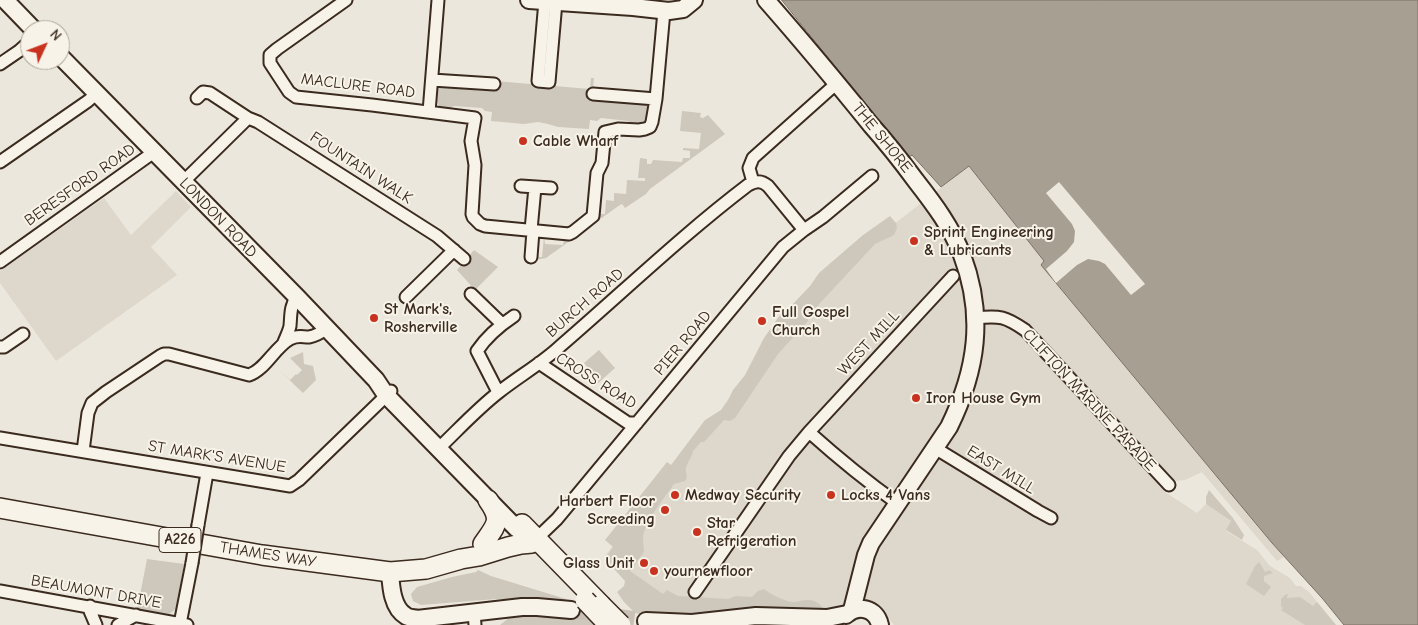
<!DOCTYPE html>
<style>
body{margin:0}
#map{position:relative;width:1418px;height:625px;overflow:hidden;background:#ece7dc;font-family:"Comic Neue",sans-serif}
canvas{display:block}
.north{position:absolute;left:20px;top:20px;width:50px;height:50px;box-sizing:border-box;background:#f7f3e8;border:1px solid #aca397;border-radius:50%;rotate:47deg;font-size:14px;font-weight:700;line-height:20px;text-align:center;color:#3b2a1e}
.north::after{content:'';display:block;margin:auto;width:18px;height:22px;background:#c8321e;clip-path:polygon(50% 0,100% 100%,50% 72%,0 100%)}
</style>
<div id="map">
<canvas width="1418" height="625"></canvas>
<div class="north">N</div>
</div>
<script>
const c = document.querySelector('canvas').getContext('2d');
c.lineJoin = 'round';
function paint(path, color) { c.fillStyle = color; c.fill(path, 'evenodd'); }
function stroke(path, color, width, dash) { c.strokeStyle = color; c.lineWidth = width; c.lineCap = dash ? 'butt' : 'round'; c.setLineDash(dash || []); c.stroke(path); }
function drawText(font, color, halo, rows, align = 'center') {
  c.font = font + ' "Comic Neue",sans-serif'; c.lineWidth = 4; c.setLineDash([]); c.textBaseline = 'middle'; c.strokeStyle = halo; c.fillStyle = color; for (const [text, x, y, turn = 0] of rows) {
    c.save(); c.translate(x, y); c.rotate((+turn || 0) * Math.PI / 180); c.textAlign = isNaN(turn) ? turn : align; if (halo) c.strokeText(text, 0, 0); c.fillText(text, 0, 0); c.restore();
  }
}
const built = new Path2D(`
 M969,166L1045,262L1041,265L1044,268L1284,557L1277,561L1202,472L1185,480L1176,481L1165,492L1197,513L1206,504L1231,521L1226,531L1257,550L1270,566L1290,578L1296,586H1301L1309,592L1336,625H894L878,605L863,600H849L841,608L831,613L641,594L605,556L682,457L871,242Z
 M176,191L191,207L151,247L177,275L56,361L0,283V271L104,198L131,235Z`);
const green = new Path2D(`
 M591,78H594L592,97L602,101L635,104L639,102L649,103L645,121L638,124H632L628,121L601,118L597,121L590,120L589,129L558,127L548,124L538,122L524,124L491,121L492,112L485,111L482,108L454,106C449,109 445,108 439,106L437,102L438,84L448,85L451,88L486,91L495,81L590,89Z
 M682,111L701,113L700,117L703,118L708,115L725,134L650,189L646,194L625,208L622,204L617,207L546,258L535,260V257H542L544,236L545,244L563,245L564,238L598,214H605L606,200L614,201V193L626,194L627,180L645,181V178H638L640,158L647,159V164H651L653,160L682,162L683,158H690V151L683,150V148L699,149L701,133L680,131Z
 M890,216L896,223L897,228L894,235L875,244L808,316V321L778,354L735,418L730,421L724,420L704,442H701L693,451C692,458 687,462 686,468C685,475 689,474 685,481L674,484C665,497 643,524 643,539C643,543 644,548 644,552L630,571L663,594L667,590L678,596L728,599L736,596L752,597L758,591L764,589C770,594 786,602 794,602C798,602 802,600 807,600C815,599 823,605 825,613L713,616L645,615L635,613L624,602L617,592L624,586L625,581L605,559L613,547L605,540L667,462L671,465L705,420L721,410L728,400L733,390L745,375L764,338L782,312L791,306L810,286L819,273L863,235Z
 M474,250L498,267L475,290L457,270Z
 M599,350L615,368L595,386L585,379H587L593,374L584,363Z
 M303,352L304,364L313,366L316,380L303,393L278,369L290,380L296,374L297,375L302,370L290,358Z
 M1209,490L1233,518L1244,535L1242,540L1226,530L1231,521L1206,504V497Z
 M147,559L184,564L178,603L176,609L169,614L137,610Z
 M1259,562L1265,572L1269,570L1273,573L1264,576V581L1271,587L1264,596L1246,584L1255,566Z
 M478,570L491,576L566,599L569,606L532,601L497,599L421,605L413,601L411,594L417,587L452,577L476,572Z
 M1288,594L1287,597V598L1300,597L1313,606L1317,602L1336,625H1305L1281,610L1283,608L1281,606V599L1285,595Z
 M561,609L585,612L600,625H500L512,615C534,618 541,618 561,609Z`);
const water = new Path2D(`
 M782,0H1418V625H1344L1322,598L1272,543L1041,265L1044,261L969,166L941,187L912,155L909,157Z`);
const pier = new Path2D(`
 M1059,182L1145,284L1131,295L1105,264L1099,261L1088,259L1077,265L1056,283L1046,269L1067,251L1074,242L1075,231L1072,224L1046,193Z`);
const secondaryTunnel = new Path2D(`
 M571,610L646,621`);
const street = new Path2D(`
 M346,0L277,49L270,55V63L289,92L296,97L372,105L475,118L471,141L475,165L472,214L473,217L480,224L485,226L569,234L573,232L593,216L597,173L602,163L605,132L618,129L639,130L645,129L650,127L652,122L656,99L664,11
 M545,1L538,81L549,82L556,2
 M0,64L19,51L30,41
 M432,80L494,84
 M593,94L656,99
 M197,98L203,92L210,93L248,118L258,122L437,236L464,259
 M429,112L438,0
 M0,162L88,101L97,93
 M183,182L248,118
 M753,182L749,168L753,158L837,83
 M521,186L551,188
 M531,230L535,187
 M531,257L533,231
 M0,262L154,152
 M471,294L502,324
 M406,297L454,250
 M976,318C1000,315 1006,317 1025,330L1169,485
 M284,342C286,337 289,331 290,326C291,315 290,306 297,297
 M0,347H4L23,334
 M539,363L628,423H637
 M498,392L477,351C487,336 499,326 514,316
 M809,432C837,457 866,481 897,503
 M0,438L290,486L299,480L391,391
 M935,448L1038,511L1051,518
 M438,449C458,430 477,409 499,392C518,377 539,365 557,349C621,294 681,236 748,185C756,181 761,180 768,186L804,230
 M83,451L88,413L92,403L106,392L160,356L164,354H169L249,375C265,370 275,347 290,339C297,335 302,337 309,337C315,336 322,332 327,328
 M198,525L207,473
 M533,542L557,519L783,247L804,230L823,217L872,176
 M0,591L187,625
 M695,592L789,456L809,432L953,276
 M90,606V611L96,625
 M474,612L475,625
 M180,624L192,563
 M118,625L136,615`);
const secondary = new Path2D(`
 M5,0L34,30
 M529,0L633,7L669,11L683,9L694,0
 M766,0C802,41 837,83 871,125C887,143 902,162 916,181C934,204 952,228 962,255C985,316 977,370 949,427L871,543L866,555L852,610
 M60,56L297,297L376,380L386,395L517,529
 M390,572C391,586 392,608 406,616C409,618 414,618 417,619L522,607H537L571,610
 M846,615C858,604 876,608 880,625
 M646,621L692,623L756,616L827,618L847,614`);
const primary = new Path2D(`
 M0,508L262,555L390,572L426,569L461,559L479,556L508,547L521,544L532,543
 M522,524L601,605
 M483,544C496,525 503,521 488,500`);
const streetBridge = new Path2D(`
 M192,563L198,525`);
const primaryBridge = new Path2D(`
 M585,600L605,621
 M601,605L621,625`);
const markers = [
 [523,141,5,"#c8321e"],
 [914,241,5,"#c8321e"],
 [374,318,5,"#c8321e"],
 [762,321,5,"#c8321e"],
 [916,398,5,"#c8321e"],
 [675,495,5,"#c8321e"],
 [831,495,5,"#c8321e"],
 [665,510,5,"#c8321e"],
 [697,532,5,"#c8321e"],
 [644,563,5,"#c8321e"],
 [654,571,5,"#c8321e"]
];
const shields = [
 [180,540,42]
];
const shieldNames = [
 ["A226",180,540]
];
const streetNames = [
 ["MACLURE ROAD",358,86,7],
 ["THE SHORE",882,138,51],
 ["FOUNTAIN WALK",361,168,33],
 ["BERESFORD ROAD",80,185,-35],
 ["LONDON ROAD",218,218,46],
 ["BURCH ROAD",585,303,-41],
 ["PIER ROAD",683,343,-50],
 ["WEST MILL",869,343,-47],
 ["CROSS ROAD",596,381,32],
 ["CLIFTON MARINE PARADE",1089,400,47],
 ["ST MARK'S AVENUE",217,457,9],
 ["EAST MILL",1001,470,32],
 ["THAMES WAY",268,555,9],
 ["BEAUMONT DRIVE",96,592,10]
];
const poiNames = [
 ["Cable Wharf",533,141],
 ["Sprint Engineering",924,232],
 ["& Lubricants",924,250],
 ["St Mark's,",384,309],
 ["Rosherville",384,327],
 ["Full Gospel",772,312],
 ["Church",772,330],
 ["Iron House Gym",926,398],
 ["Medway Security",685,495],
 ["Locks 4 Vans",841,495],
 ["Harbert Floor",655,501,"right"],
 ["Screeding",655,519,"right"],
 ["Star",707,523],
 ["Refrigeration",707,541],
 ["Glass Unit",634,563,"right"],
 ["yournewfloor",664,571]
];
paint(built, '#ddd7cc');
paint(green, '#cec8bc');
paint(water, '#a89f93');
stroke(water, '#7c7064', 1);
paint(pier, '#ece7dc');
stroke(secondaryTunnel, '#c9c1b6', 16, [16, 8]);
stroke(street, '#3b2a1e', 15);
stroke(secondary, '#3b2a1e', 20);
stroke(primary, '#3b2a1e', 22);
stroke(street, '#f7f3e8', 11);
stroke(secondary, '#f7f3e8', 16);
stroke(primary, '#f7f3e8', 19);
stroke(streetBridge, '#3b2a1e', 15, []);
stroke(primaryBridge, '#3b2a1e', 22, []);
stroke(streetBridge, '#f7f3e8', 11);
stroke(primaryBridge, '#f7f3e8', 19);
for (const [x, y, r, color] of markers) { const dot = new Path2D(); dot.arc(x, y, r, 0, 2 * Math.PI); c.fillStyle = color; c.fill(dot); stroke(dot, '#f7f3e8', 2); }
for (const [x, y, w] of shields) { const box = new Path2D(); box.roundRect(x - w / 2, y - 12.5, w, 25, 4); c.fillStyle = '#f7f3e8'; c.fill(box); stroke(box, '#3b2a1e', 1); }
drawText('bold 15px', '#3b2a1e', null, shieldNames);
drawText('16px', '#3b2a1e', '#f7f3e8', streetNames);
drawText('bold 16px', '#3b2a1e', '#f7f3e8', poiNames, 'left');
</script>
